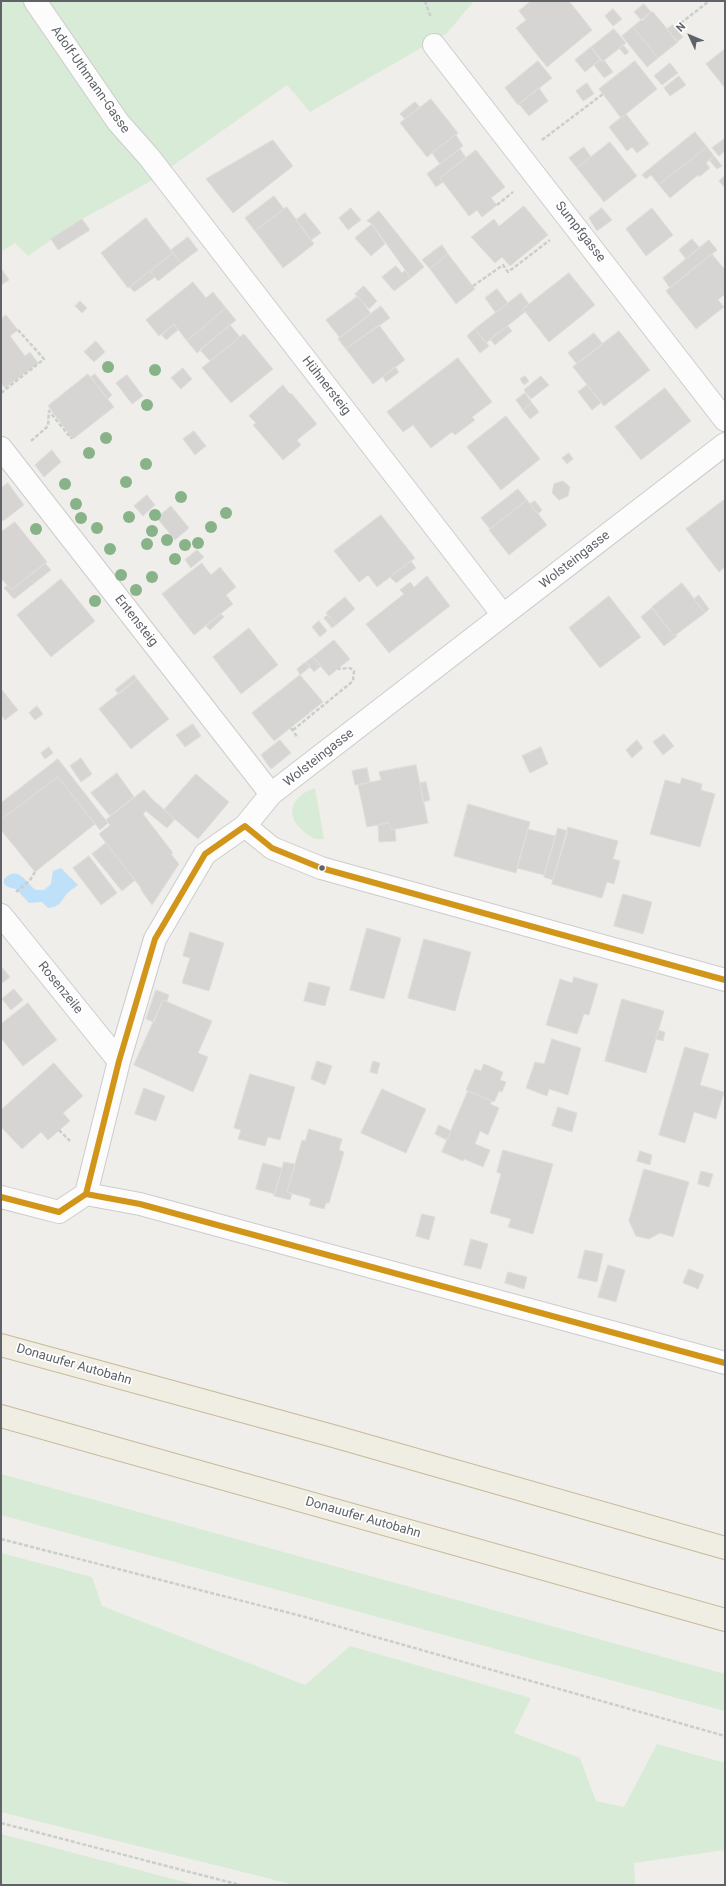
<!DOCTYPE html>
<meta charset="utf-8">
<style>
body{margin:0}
#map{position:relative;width:726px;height:1886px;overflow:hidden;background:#efeeea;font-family:Roboto,sans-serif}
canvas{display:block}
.frame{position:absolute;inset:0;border:2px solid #5f6368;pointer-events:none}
.north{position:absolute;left:670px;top:16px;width:40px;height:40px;-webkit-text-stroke:3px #fff;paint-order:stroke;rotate:314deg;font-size:11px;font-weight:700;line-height:16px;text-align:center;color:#5f6368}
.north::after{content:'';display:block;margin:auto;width:14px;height:18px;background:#5f6368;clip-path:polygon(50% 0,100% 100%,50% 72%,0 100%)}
</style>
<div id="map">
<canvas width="726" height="1886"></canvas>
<div class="frame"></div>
<div class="north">N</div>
</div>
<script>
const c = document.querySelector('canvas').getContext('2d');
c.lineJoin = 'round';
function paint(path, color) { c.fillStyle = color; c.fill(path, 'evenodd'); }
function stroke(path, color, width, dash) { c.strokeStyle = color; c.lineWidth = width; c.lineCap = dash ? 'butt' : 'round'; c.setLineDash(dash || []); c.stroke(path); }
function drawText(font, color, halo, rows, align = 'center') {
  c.font = font + ' Roboto,sans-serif'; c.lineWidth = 3.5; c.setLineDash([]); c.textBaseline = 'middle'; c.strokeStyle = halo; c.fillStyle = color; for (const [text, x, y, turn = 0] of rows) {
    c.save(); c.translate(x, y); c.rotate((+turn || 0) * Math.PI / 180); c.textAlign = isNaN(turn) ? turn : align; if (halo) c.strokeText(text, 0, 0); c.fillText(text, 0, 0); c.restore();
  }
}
const green = new Path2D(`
 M1,1H474L447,33L310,112L287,85L151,181L82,219L28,256L15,243L1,252Z
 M315,788L324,839C313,840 309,836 302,830C283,813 294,795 315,788Z
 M1,1474L725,1674V1711L1,1515Z
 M1,1553L92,1577L102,1606L305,1685L350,1646L531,1698L514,1733L580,1758L596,1801L624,1807L657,1744L725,1763V1850L634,1863L635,1885H295L1,1812Z
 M1,1834L196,1885H1Z`);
const water = new Path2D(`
 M61,868L78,885C74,888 68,892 65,896C60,903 59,907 48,908L42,902L29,903L16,889L8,887L4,884V879C19,864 26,884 36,890H44L51,884L53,871Z`);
const building = new Path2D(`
 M531,1H569L592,30L547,67L516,28L526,20L519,11Z
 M644,4L651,12L642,21L634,12Z
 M613,9L622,19L613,26L605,16Z
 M651,12H653L678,42L658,58L633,27Z
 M673,25L683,37L677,42L667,29Z
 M633,27L658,58L647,67L622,36Z
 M614,29L626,43L602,62L591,47Z
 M623,45L629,52L625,55L619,48Z
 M591,47L601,59L585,72L575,60Z
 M725,49V88L706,64Z
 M601,59L602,62L604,60L613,72L604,78L594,65Z
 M538,61L552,78L518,105L505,88Z
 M635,61L657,89L621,118L599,89Z
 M670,63L678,73L662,85L654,76Z
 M679,76L686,85L670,96L664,88Z
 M587,83L594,94L583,101L576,91Z
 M539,88L548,101L529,116L519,104Z
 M431,99L458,133L427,157L400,123Z
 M415,102L420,107L405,119L400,114Z
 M626,114L649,144L637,153L632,147L627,151L609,127Z
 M695,132L707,147L659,185L651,175L646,179L642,175Z
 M456,135L463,146L440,164L432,153Z
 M724,139L725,151L719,156L712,148Z
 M273,140L293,166L233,213L206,179Z
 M610,142L637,176L604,202L577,168Z
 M584,147L591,157L577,168L569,158Z
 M707,147L714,156L706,163L710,168L699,177L698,175L670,198L659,185Z
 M460,149L466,158L440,178L443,182L436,187L427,174Z
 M476,150L505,187L491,198L497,205L482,217L477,210L469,216L440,178Z
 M714,156L722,166L717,169L709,160Z
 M725,176V188L719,181Z
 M274,196L284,209L255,231L245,218Z
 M524,206L548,235L510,266L502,257L495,263L471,237L494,219L499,226Z
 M287,207L314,244L283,268L255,231Z
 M351,208L361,220L348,230L339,218Z
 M602,208L612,220L597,231L589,218Z
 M652,208L673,235L646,256L626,229Z
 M379,211L424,267L411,278L372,224L367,221Z
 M305,213L321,233L311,240L296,220Z
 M146,218L173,253L128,288L101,253Z
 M82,219L90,230L58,250L51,239Z
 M372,224L385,244L371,256L355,238Z
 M188,237L198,250L181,263L171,250Z
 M692,239L700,248L686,259L679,250Z
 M709,240L717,250L670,288L663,278Z
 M442,245L448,254L430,269L422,260Z
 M173,253L181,263L158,281L150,271Z
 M448,254L475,289L456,304L430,269Z
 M712,254L725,270V294L718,300L724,307L696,329L666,291Z
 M396,266L402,273L405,270L411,278L394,291L382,277Z
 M1,268L9,280L1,285Z
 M150,271L155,277L134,292L130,287Z
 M569,273L595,305L549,342L523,309Z
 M193,282L206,298L213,292L226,308L187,341L174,324L159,336L146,320Z
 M364,286L377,301L369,309L355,294Z
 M497,289L508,303L496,313L485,298Z
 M521,293L529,304L523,309L525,312L486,343L475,329Z
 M358,296L371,314L340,338L326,320Z
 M80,301L87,308L82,313L75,306Z
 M381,306L390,318L346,349L338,339Z
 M226,308L236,320L197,353L187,341Z
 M6,315L18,330L10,336L25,356L30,352L38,363L5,388L1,383V319Z
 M174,324L178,330L166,340L162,335Z
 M230,325L240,337L210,361L200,350Z
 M379,325L405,360L373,384L346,349Z
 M508,326L512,331L495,345L490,339Z
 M475,329L489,346L480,353L467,336Z
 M619,331L650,370L604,406L573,367Z
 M594,333L603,344L577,364L568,353Z
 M244,334L273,369L231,403L202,368Z
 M96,341L105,352L94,362L84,352Z
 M458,358L492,402L472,417L475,420L455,435L452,432L431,448L413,425L403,432L387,412Z
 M395,367L399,372L386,382L383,377Z
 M183,368L192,379L181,389L171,378Z
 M88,374L114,407L73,439L48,406Z
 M95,374L112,395L108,399L91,377Z
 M127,375L143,396L132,404L116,383Z
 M525,376L529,381L524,385L520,379Z
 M541,376L549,385L531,399L524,390Z
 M283,385L290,394L291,393L317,424L297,440L301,445L283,460L253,425L256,423L249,416Z
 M587,385L601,403L592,410L578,392Z
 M665,388L691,421L641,460L615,427Z
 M525,393L532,403L523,410L516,400Z
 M532,403L539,412L530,419L523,410Z
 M506,416L540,459L501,490L467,447Z
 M194,431L206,446L195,455L183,439Z
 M52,450L61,462L44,477L35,465Z
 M569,453L573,459L567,464L562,458Z
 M563,481L570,487L568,496L559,500L552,493L554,484Z
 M8,483L24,505L3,521L1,519V488Z
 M518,489L527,500L490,529L481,518Z
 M147,495L155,505L143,516L134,506Z
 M725,499V567L719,572L686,529Z
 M527,500L547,525L509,555L489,530Z
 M535,501L542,510L538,514L530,504Z
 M171,506L189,528L175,540L157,518Z
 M381,515L415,558L377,587L368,575L359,582L334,551Z
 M15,522L47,562L11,590L1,578V532Z
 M197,550L204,557L191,568L185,560Z
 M411,561L416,568L396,583L390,577Z
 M45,563L51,570L14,599L4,588L7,585L11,590Z
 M202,563L211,575L220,567L236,587L226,595L233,604L194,635L162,594Z
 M427,576L450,606L389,653L366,624L404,594L400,590L410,582L414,587Z
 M61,579L95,621L51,657L17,615Z
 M682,583L705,613L674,636L652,607Z
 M699,595L709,609L705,613L694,599Z
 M609,596L641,637L600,668L569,628Z
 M345,597L355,609L336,625L326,613Z
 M652,608L674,636L676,635L677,636L664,646L641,617Z
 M221,614L224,617L210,630L206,626Z
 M328,615L336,625L332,628L324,618Z
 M319,621L327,631L320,637L312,627Z
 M249,628L278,665L241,694L213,657Z
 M334,640L350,659L329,676L313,657Z
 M313,657L321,666L314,672L306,662Z
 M306,662L310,667L300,675L297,669Z
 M134,675L137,679L119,694L115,690Z
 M300,675L323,702L274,741L252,713Z
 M137,679L169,719L131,749L99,709Z
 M2,690L18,710L5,720L1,714Z
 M37,706L43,714L35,720L29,713Z
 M193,724L201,736L185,747L176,735Z
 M664,734L674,746L663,755L653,742Z
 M280,740L291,753L271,769L261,755Z
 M637,740L643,748L632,758L626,750Z
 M49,747L53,753L45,759L41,753Z
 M541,747L548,764L530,773L522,756Z
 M81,758L92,774L81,782L70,766Z
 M58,759L108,823L100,830L58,777L1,820V803Z
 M416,765L428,823L391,830L389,823L367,827L358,785L381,780L379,772Z
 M367,768L370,782L355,785L352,771Z
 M117,773L134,797L110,816L91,793Z
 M196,774L229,802L198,839L164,810Z
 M58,777L95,824L35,872L1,830V820Z
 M682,778L702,784L701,790L715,794L700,847L650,834L665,780L680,784Z
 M426,782L430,800L423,802L420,783Z
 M144,790L153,800L175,819L167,828L146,811L143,814L173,853L171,854L179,864L152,905L141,890V888L99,834L110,825L106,820Z
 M468,804L530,822L516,873L454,856Z
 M389,823L391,830L395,829L396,841L379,842L378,825Z
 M568,827L618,841L613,859L620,861L614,884L607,882L602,898L552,884Z
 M558,828L568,831L553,880L544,877Z
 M528,829L555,836L544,875L517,868Z
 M106,843L135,880L122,891L92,854Z
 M89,856L117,893L101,905L73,868Z
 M623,894L652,902L643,934L614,926Z
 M367,928L401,938L384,999L350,990Z
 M190,932L224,943L209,991L182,983L190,958L183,956Z
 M424,939L471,952L455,1011L408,998Z
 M1,966L10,977L1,984Z
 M574,977L598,984L589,1015L584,1014L577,1034L546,1025L560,979L572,983Z
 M309,982L330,987L325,1006L304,1001Z
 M14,989L23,1000L11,1010L2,999Z
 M156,990L169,995L167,1001L163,1000L154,1022L146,1019Z
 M622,999L664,1011L646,1073L605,1061Z
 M163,1000L212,1021L198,1053L208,1057L193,1092L134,1065Z
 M28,1003L57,1040L23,1066L1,1038V1024Z
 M658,1030L665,1032L663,1041L656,1039Z
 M552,1039L581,1048L568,1095L549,1089L547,1096L526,1088L535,1062L544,1064Z
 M685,1047L709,1054L700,1085L724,1092L716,1119L694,1112L685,1143L659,1135Z
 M317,1061L332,1066L325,1085L311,1079Z
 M373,1061L380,1063L377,1074L370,1072Z
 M54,1063L83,1096L63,1113L70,1121L48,1140L41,1132L22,1149L1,1127V1110Z
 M484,1064L503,1072L500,1080L506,1082L502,1092L499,1091L494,1102L466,1090L475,1069L481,1071Z
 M250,1074L295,1087L280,1140L268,1137L265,1146L238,1139L241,1130L234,1128Z
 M144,1088L165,1096L156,1121L135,1114Z
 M382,1089L426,1109L406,1153L361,1133Z
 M468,1091L492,1101L490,1104L499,1108L488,1135L480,1131L475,1144L490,1150L483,1167L464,1159L463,1161L442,1152Z
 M558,1107L577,1113L572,1132L552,1126Z
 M439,1125L451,1131L447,1140L435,1134Z
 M309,1129L342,1139L339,1150L344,1152L329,1203H326L324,1209L309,1205L311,1199L287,1192L302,1140L305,1141Z
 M503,1150L553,1164L533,1234L508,1227L511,1219L490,1213L501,1174L497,1172Z
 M640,1151L652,1155L650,1165L637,1161Z
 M284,1162L295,1164L287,1192L292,1194L290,1200L274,1196Z
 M263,1163L282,1168L275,1194L256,1189Z
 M644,1169L689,1182L673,1237L660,1233L649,1239L636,1236L629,1221Z
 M701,1171L713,1174L709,1187L698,1184Z
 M422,1214L435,1217L429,1240L416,1236Z
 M471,1239L488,1244L481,1269L464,1265Z
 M585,1250L603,1254L597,1282L578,1278Z
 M608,1265L625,1270L616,1302L598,1297Z
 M689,1269L704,1275L698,1289L683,1283Z
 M508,1272L527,1277L524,1289L505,1283Z`);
const path = new Path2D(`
 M425,1L431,18
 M676,27L709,1
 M542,140L603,94
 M497,205L513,192
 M473,286L503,265L508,272L550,240
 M1,393L44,359L18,330
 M31,441L48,426L49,411L71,438L72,437
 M291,728L298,738
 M293,730L353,681L354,671L350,668L338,669
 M16,892L30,880L35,872
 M59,1130L70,1141
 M1,1539L305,1617L725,1736
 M1,1823L240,1885`);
const minor = new Path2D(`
 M35,1L118,122L149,157L503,615
 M434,45L725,420
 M1,448L271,794
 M245,826L272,848L321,868L725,980
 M1,915L119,1061
 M86,1194L119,1061L155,939L205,854L245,826L271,794L725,444
 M1,1197L59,1212L86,1194L140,1204L725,1363`);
const highway = new Path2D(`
 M1,1345L333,1436L725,1548
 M1,1416L725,1620`);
const bus1 = new Path2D(`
 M86,1194L119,1061L155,939L205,854L245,826L272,848L321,868L725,980
 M1,1197L59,1212L86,1194L140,1204L725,1363`);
const trees = [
 [108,367],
 [155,370],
 [147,405],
 [106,438],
 [89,453],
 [146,464],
 [126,482],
 [65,484],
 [181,497],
 [76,504],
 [226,513],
 [155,515],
 [129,517],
 [81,518],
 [211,527],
 [97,528],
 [36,529],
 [152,531],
 [167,540],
 [198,543],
 [147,544],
 [185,545],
 [110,549],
 [175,559],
 [121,575],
 [152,577],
 [136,590],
 [95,601]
];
const markers = [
 [322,868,3.5,"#5f6368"]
];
const streetNames = [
 ["Adolf-Uthmann-Gasse",90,80,55],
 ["Sumpfgasse",580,232,52],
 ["Hühnersteig",326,386,52],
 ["Wolsteingasse",575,560,-38],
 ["Entensteig",136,621,52],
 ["Wolsteingasse",319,758,-38],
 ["Rosenzeile",60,988,51],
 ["Donauufer Autobahn",74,1365,16],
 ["Donauufer Autobahn",363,1518,16]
];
paint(green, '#d8ebd6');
paint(water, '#bfe0f9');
paint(building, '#d6d5d3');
stroke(building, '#deddd9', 1);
stroke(minor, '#cbcccc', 24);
stroke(highway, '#c8b996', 24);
stroke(path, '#cacfcc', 2.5, [4, 2]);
stroke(minor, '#fdfcfc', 22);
stroke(highway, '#f0ede3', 22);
stroke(bus1, '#d1951a', 6);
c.fillStyle = '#88b388';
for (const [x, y] of trees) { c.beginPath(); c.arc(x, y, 6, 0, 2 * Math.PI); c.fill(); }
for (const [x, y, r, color] of markers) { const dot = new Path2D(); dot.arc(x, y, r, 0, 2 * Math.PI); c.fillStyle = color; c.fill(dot); stroke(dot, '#fff', 1.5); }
drawText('13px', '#5f6368', '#fff', streetNames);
</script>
